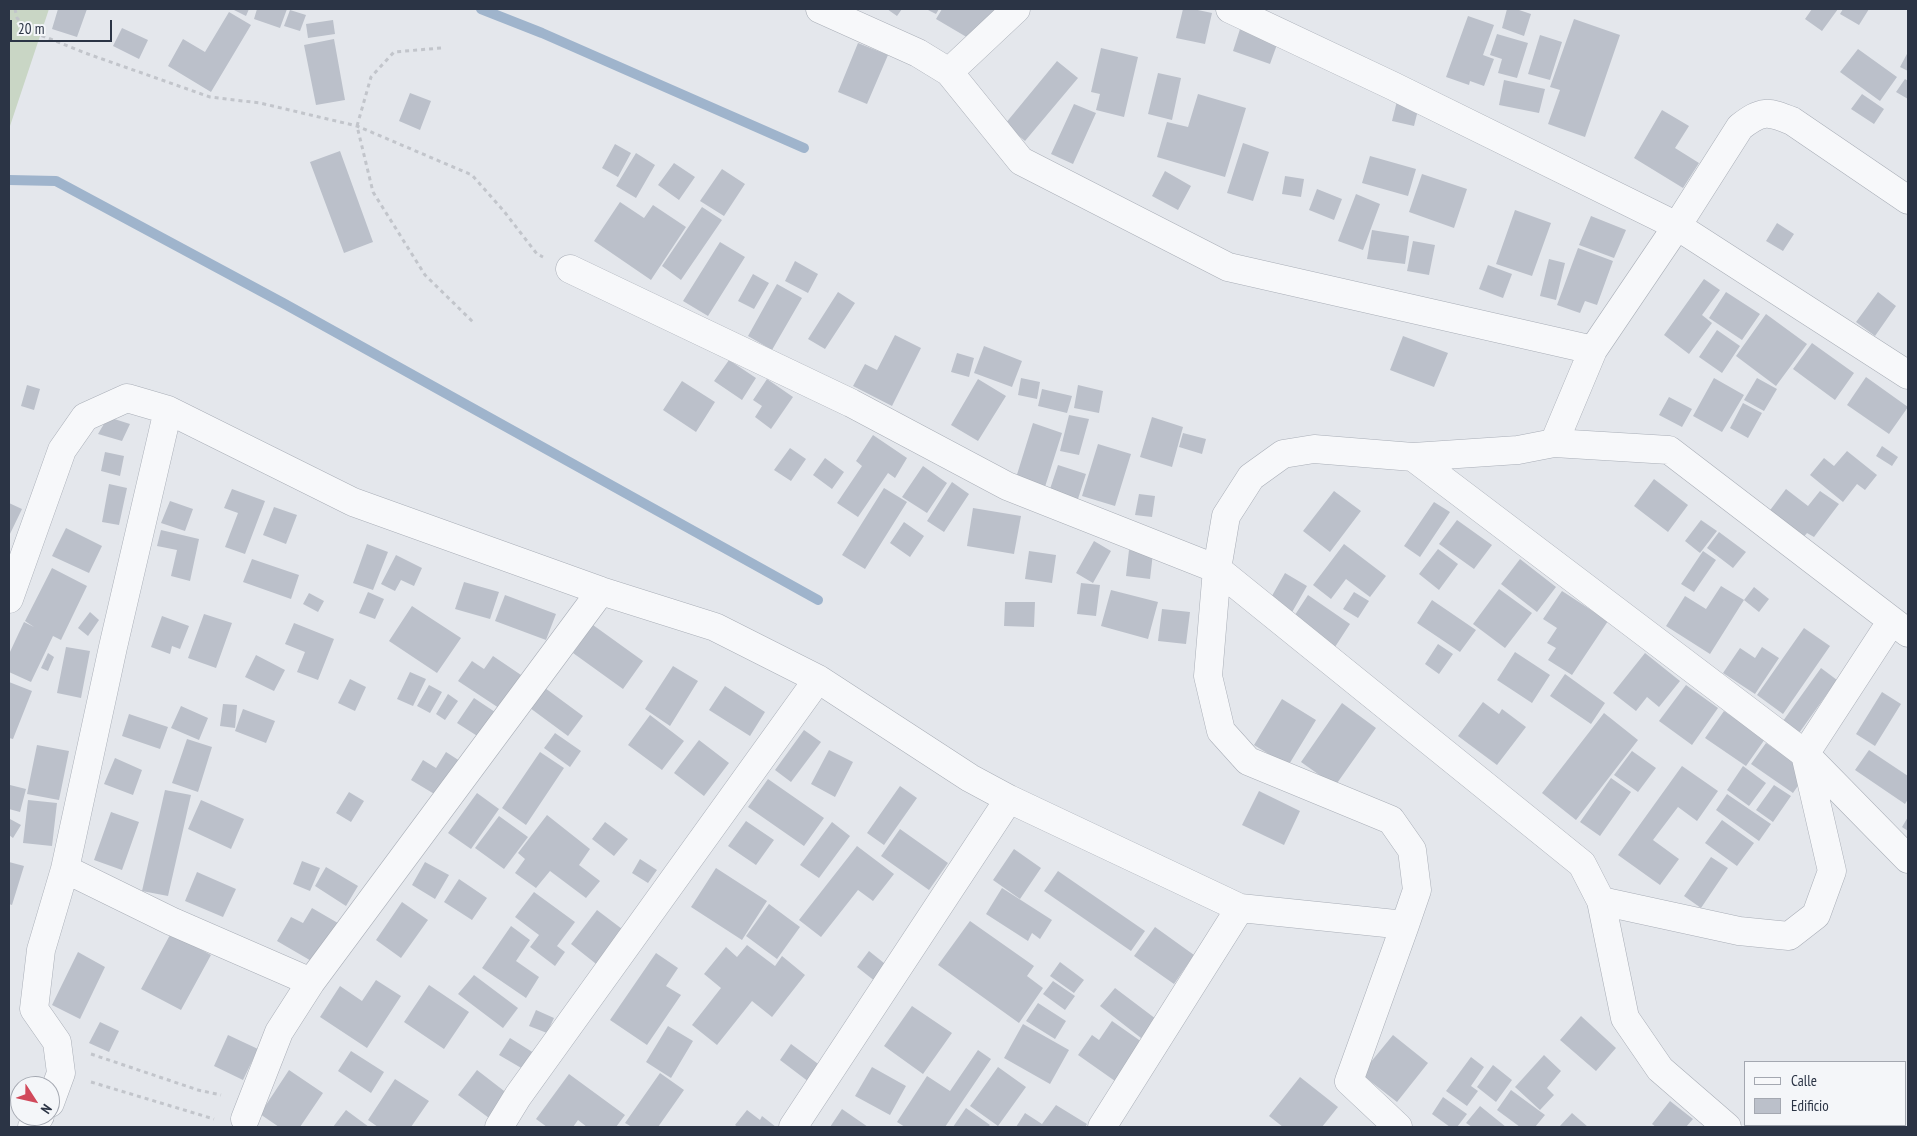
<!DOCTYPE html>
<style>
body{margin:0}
#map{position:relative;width:1917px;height:1136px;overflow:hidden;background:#e4e7ec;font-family:"PT Sans Narrow",sans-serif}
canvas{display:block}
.frame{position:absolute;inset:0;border:10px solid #2b3445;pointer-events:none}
.legend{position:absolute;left:1744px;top:1061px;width:162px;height:65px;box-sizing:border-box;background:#f4f6f9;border:1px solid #a4a8b1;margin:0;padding:6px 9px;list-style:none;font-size:15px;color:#2b3445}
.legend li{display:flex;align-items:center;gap:10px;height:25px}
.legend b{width:25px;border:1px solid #a4a8b1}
.north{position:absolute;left:10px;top:1076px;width:50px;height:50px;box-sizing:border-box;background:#f4f6f9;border:1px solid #a4a8b1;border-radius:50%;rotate:125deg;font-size:14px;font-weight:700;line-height:20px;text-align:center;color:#2b3445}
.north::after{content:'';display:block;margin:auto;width:18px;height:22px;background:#d1495b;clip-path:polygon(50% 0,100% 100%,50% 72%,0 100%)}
.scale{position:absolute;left:10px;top:20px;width:102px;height:22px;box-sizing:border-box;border:2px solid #2b3445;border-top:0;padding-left:6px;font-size:15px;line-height:18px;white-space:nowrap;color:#2b3445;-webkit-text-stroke:4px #f4f6f9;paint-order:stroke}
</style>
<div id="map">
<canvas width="1917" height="1136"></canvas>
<div class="frame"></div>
<ul class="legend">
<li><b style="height:6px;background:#f7f8fa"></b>Calle</li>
<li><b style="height:14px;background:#bbc0ca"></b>Edificio</li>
</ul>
<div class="north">N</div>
<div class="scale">20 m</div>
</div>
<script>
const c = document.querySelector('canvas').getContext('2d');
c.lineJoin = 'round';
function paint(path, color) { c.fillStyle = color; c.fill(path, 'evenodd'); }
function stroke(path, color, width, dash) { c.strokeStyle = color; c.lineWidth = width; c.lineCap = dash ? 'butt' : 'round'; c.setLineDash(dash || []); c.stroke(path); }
const green = new Path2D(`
 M9,9H49L9,129Z`);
const stream = new Path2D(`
 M481,9L542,33L804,148
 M9,180L56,181L283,303L818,600`);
const building = new Path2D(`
 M58,9H87L77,37L52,29Z
 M232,9H249L246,16Z
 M257,9H287L280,28L254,19Z
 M887,9H902L897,16Z
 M926,9H939L936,14Z
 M942,9H995L975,42L936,19Z
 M1183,9H1193L1212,13L1205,44L1176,38Z
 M1507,9H1516L1531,14L1524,36L1502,28Z
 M1812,9H1838L1822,31L1805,19Z
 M1843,9H1869L1859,25L1840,14Z
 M290,10L306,15L300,31L284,26Z
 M229,12L251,25L211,92L168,66L183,39L205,52Z
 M1468,16L1494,25L1483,55L1494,59L1484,86L1470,81L1469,85L1446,77Z
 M1574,19L1620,35L1585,137L1548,124L1560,90L1550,87Z
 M333,20L335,34L308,38L306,24Z
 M1241,26L1279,39L1270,64L1233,51Z
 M122,28L148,40L139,59L113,46Z
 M1497,34L1528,43L1517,78L1498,73L1502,59L1490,55Z
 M1540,35L1562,42L1550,80L1528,74Z
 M334,39L345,100L316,105L304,45Z
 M858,43L888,55L867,104L838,92Z
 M1101,48L1138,57L1124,117L1096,110L1100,94L1091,92Z
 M1858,49L1897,77L1880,101L1840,72Z
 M1908,52V71L1900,67Z
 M1057,61L1078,78L1025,141L1005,124Z
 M1158,73L1181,78L1172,120L1148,114Z
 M1905,79L1908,81V99L1896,92Z
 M1504,80L1545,89L1539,113L1499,105Z
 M410,93L431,101L420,130L399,121Z
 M1198,94L1246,108L1225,177L1157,157L1167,122L1188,127Z
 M1862,94L1884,109L1874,124L1851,109Z
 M1397,101L1419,106L1414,126L1392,121Z
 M1074,104L1096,113L1073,164L1051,154Z
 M1662,110L1689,126L1675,148L1699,163L1683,188L1634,158Z
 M1243,143L1269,152L1253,201L1227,193Z
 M615,144L631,153L618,177L602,168Z
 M340,151L373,242L344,253L310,162Z
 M636,153L655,165L636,198L616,186Z
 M1370,156L1416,169L1408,196L1362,183Z
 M674,163L695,177L679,200L658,185Z
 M722,169L745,184L724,216L700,201Z
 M1165,171L1191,186L1178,210L1152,196Z
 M1422,174L1467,189L1454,228L1409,212Z
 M1285,176L1304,179L1301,197L1282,194Z
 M1317,189L1342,199L1334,220L1309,210Z
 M1356,194L1380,204L1363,250L1338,241Z
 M620,202L644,218L653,205L686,227L651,280L594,241Z
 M702,207L722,220L681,280L662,266Z
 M1515,210L1551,223L1532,276L1496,264Z
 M1591,216L1626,230L1614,258L1579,245Z
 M1777,223L1794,234L1783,251L1766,241Z
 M1372,230L1409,236L1405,264L1367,259Z
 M1413,241L1435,245L1429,275L1407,271Z
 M720,242L745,257L708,316L683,301Z
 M1578,248L1613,261L1597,305L1585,301L1580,313L1557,305Z
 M1549,259L1565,263L1556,300L1540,296Z
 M795,261L818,274L808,293L785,281Z
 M1488,265L1512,274L1503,298L1479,289Z
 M753,274L769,283L754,309L738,301Z
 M1704,279L1720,290L1702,315L1712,323L1689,354L1664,335Z
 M777,284L802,298L772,350L748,336Z
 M838,292L855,303L825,349L808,339Z
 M1726,292L1760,314L1742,340L1709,318Z
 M1878,292L1896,306L1875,336L1856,322Z
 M1766,314L1807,344L1776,386L1736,356Z
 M1717,330L1740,346L1722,373L1699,357Z
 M895,335L921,348L892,406L853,386L865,364L877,370Z
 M1403,336L1448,353L1434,387L1390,370Z
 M1812,343L1854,373L1835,400L1793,369Z
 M984,346L1022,361L1012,387L974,373Z
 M957,353L974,358L969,377L951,372Z
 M729,360L756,378L742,400L714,381Z
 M1866,377L1908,407L1889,434L1847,405Z
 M1021,378L1040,382L1037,399L1018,395Z
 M1714,378L1744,395L1722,432L1693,416Z
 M1757,378L1777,389L1764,411L1744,400Z
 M767,379L793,397L771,429L755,417L762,406L753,400Z
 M978,379L1006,396L978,441L951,425Z
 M682,381L715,402L696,432L663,410Z
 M27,385L40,389L34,410L21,406Z
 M1078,385L1103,391L1099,413L1074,408Z
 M1042,389L1072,396L1067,413L1038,406Z
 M1669,397L1692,409L1682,427L1659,415Z
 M1743,403L1762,413L1748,438L1730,428Z
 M1069,415L1089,419L1079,455L1060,451Z
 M108,417L130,424L122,441L98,434Z
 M1152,417L1183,427L1172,467L1140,457Z
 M1033,423L1062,433L1044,490L1015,481Z
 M1183,433L1206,439L1202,454L1179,447Z
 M873,435L907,458L895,478L888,473L858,517L837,503L862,466L856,461Z
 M1098,444L1131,454L1115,506L1082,496Z
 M1882,446L1898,457L1892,466L1876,456Z
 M790,448L806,459L791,481L774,470Z
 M1847,451L1877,475L1865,490L1857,484L1843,502L1810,475L1824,458L1834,466Z
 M105,452L124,456L120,476L101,471Z
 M825,458L844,472L832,489L813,475Z
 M1058,465L1086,474L1077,502L1049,492Z
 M923,466L947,483L927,513L902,497Z
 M1654,479L1688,505L1668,532L1634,506Z
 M952,482L969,494L944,532L927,521Z
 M109,484L127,488L119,525L102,522Z
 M884,488L907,502L865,569L842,555Z
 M232,489L265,501L245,554L225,547L238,513L224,508Z
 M1786,489L1808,506L1820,491L1839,504L1814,537L1807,533L1803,538L1768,513Z
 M1334,491L1361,511L1330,552L1303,531Z
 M1139,494L1155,496L1152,517L1135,515Z
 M170,501L193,509L185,531L161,523Z
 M1434,502L1450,512L1420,557L1404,546Z
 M9,503L22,509L9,536Z
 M274,507L297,515L286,544L263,535Z
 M973,508L1021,516L1014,554L967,546Z
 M1457,520L1492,545L1474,569L1439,544Z
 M1701,520L1717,531L1700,553L1685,541Z
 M904,522L924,536L910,557L890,543Z
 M66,528L102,546L89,573L52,556Z
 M161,530L199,539L190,581L171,576L177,550L157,546Z
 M1719,532L1746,552L1733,568L1707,548Z
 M1094,541L1111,551L1093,583L1076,573Z
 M367,544L388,552L373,590L353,583Z
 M1344,544L1386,576L1370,597L1346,579L1331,599L1313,585Z
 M1438,549L1458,564L1439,590L1419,574Z
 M1129,550L1153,553L1150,579L1126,576Z
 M1029,551L1056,555L1052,583L1025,579Z
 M1703,551L1716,560L1694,592L1681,584Z
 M396,555L422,568L414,586L401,580L395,591L381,584Z
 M252,559L299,575L291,599L243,582Z
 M1520,559L1556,587L1537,612L1501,584Z
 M52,568L87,586L61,640L53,636L31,682L9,672V654L24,622L34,627L25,621Z
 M1285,573L1307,586L1291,614L1269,601Z
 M464,582L499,592L490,619L455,609Z
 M1081,583L1100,585L1096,616L1077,614Z
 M1721,586L1744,600L1710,654L1666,626L1685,596L1706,609Z
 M1754,587L1769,599L1759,612L1744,600Z
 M1499,589L1532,613L1505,648L1473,624Z
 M1111,590L1158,602L1148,639L1101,626Z
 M1562,591L1608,621L1572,675L1548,660L1556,648L1547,643L1557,628L1543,619Z
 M368,592L384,599L375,619L359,613Z
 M1354,592L1369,601L1358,618L1343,609Z
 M309,593L324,601L318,612L303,604Z
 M505,595L556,614L546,640L495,621Z
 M1308,595L1350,624L1333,650L1291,621Z
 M1432,600L1476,630L1460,652L1417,623Z
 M1005,602H1035L1034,627L1004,626Z
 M412,606L461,638L437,673L389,641Z
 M1162,609L1190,612L1186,644L1158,641Z
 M90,612L99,620L88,636L78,628Z
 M204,614L232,623L216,668L188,658Z
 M162,616L189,626L180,649L172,646L170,654L151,647Z
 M294,623L334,639L318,680L297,672L305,652L285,644Z
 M593,625L643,661L623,689L573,653Z
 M1804,628L1830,646L1783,714L1757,695Z
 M1438,644L1453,654L1439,674L1425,664Z
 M66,647L90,651L81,698L57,693Z
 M1762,647L1779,658L1755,694L1723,673L1740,648L1755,658Z
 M1515,652L1550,675L1532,703L1497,680Z
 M48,653L54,657L48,671L41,668Z
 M1645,653L1680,681L1659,707L1647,697L1636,711L1613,693Z
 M256,655L285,670L274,691L245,677Z
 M493,656L524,677L502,710L458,681L472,661L484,669Z
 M673,666L698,681L670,726L645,709Z
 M1821,668L1837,680L1799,733L1783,721Z
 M410,672L426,679L413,706L397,699Z
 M1565,674L1605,703L1591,724L1550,696Z
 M350,679L366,687L355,711L338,703Z
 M9,682L32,691L13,739L9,738Z
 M429,685L442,692L430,713L417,706Z
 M1686,685L1718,708L1692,745L1659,721Z
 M725,686L765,712L750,736L709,710Z
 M545,688L583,716L568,736L530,708Z
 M1882,692L1901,704L1875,746L1856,734Z
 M448,694L458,701L445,720L436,714Z
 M474,698L498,714L482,739L457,723Z
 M1282,699L1316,720L1288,766L1254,745Z
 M1483,702L1499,714L1502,709L1526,727L1497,765L1458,736Z
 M1342,703L1376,728L1335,786L1301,762Z
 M223,704L237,705L235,728L220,726Z
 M181,706L208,718L199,740L171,728Z
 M243,709L275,721L266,743L235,731Z
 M1724,711L1765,739L1746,766L1705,738Z
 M1604,713L1638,740L1576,820L1542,793Z
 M129,714L168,727L160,749L122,736Z
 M650,715L684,741L662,770L628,745Z
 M804,730L821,742L791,782L775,770Z
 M555,733L581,751L570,767L544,748Z
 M187,739L212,747L198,792L172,783Z
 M699,740L729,763L704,796L674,773Z
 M1766,743L1808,771L1793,793L1751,764Z
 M37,745L69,751L59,800L27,794Z
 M829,750L853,762L835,797L811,784Z
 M1869,750L1908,776V799L1905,804L1855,770Z
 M1632,751L1656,768L1638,792L1614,775Z
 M446,752L463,763L441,798L411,780L423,760L436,768Z
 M540,752L564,768L526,825L502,808Z
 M115,758L142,770L133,795L104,784Z
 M1682,766L1718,791L1697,821L1678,807L1653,840L1679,859L1660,885L1618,855Z
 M1743,766L1766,783L1749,806L1727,790Z
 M1611,778L1631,792L1600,836L1580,822Z
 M768,779L824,818L804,846L748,807Z
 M10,785L26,789L20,812L9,809Z
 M1774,785L1791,796L1773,822L1756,810Z
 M900,786L917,798L884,845L867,833Z
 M165,790L191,795L168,896L142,891Z
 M1259,791L1300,811L1284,845L1242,825Z
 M349,792L364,801L351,822L336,813Z
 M477,793L499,809L471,849L448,833Z
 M1727,794L1771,824L1759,841L1716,810Z
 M28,800L57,803L52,846L23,843Z
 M201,800L244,819L231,849L188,829Z
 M111,812L139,822L122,870L94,860Z
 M547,815L590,849L579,865L600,881L586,898L550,871L536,888L515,873L525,859L518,853Z
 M499,816L528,837L504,869L475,848Z
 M1908,817V831L1902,827Z
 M10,819L21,825L13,838L9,835Z
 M1722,820L1754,843L1737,866L1705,843Z
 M746,821L774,840L756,865L728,846Z
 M605,822L628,839L614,856L592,839Z
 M832,822L850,836L819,878L800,865Z
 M900,829L948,863L929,890L881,856Z
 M857,846L894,874L873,901L858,890L821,937L799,920Z
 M1014,849L1041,868L1020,899L993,880Z
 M1711,857L1728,868L1701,908L1684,896Z
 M640,859L657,870L648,883L632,873Z
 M302,861L320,868L310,891L293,884Z
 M9,862L24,866L12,905L9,904Z
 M425,862L449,875L435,899L412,885Z
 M326,867L358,886L346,906L315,886Z
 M716,868L767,901L742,940L691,907Z
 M1058,871L1145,931L1131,951L1044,891Z
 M197,872L236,889L223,917L185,901Z
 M459,879L487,898L472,920L444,902Z
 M1002,888L1052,920L1040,939L1032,933L1028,941L986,914Z
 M534,892L575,922L557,946L565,952L555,966L530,947L539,935L515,917Z
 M402,902L428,920L401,958L376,940Z
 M769,904L800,927L777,959L746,936Z
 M312,908L343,926L320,966L277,941L291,917L303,923Z
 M597,910L626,932L600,967L571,944Z
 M970,921L1034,966L1027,976L1043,988L1019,1023L938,965Z
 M511,926L530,940L516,961L539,977L526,998L482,968Z
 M1155,927L1194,955L1174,984L1134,956Z
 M171,933L211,955L181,1010L141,989Z
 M747,945L775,966L782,956L805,975L772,1017L752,1001L717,1045L692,1025L721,988L704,974L726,947L737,957Z
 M869,951L889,967L876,982L857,967Z
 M78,952L105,967L80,1019L52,1005Z
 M656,953L678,968L666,986L681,995L647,1045L610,1020Z
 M1060,962L1084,980L1074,993L1050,976Z
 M474,975L518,1008L503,1028L458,994Z
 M376,980L401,996L367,1048L320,1017L340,986L362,1001Z
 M1053,981L1075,996L1065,1010L1043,994Z
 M429,985L469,1012L444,1049L404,1022Z
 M1115,988L1156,1019L1141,1038L1100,1006Z
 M1038,1003L1066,1021L1055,1039L1026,1021Z
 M912,1006L952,1033L923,1074L884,1046Z
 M536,1010L554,1018L547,1033L529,1026Z
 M1581,1016L1616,1048L1596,1071L1560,1040Z
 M1112,1021L1142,1042L1115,1081L1078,1055L1092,1035L1099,1040Z
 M100,1022L119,1031L109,1052L89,1043Z
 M1023,1024L1069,1050L1050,1084L1004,1058Z
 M668,1026L693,1041L671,1078L646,1062Z
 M228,1035L258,1049L243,1080L214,1066Z
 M1393,1035L1428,1063L1397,1102L1361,1074Z
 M510,1038L534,1053L523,1069L499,1055Z
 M791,1044L821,1066L809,1082L780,1060Z
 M978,1050L991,1059L945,1127H905L897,1122L927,1076L950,1091Z
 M351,1051L384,1072L371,1093L338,1071Z
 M1544,1055L1561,1071L1547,1088L1554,1095L1540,1110L1515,1087Z
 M1471,1057L1484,1067L1471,1086L1478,1091L1467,1106L1446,1091Z
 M1493,1065L1512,1080L1496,1102L1477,1087Z
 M872,1067L906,1086L890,1115L855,1096Z
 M998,1067L1026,1087L998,1126L970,1106Z
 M289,1070L323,1093L300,1127H279L260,1114Z
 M477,1070L508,1094L489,1118L458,1095Z
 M660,1073L684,1090L658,1127H632L625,1123Z
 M569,1074L625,1115L616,1127H587L578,1120L573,1127H547L536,1119Z
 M1300,1077L1338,1107L1322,1127H1283L1269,1116Z
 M395,1079L429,1101L411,1127H378L368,1120Z
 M1511,1090L1545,1115L1535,1127H1520L1497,1110Z
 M1443,1097L1467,1114L1457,1127H1450L1432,1114Z
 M1670,1101L1693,1119L1686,1127H1656L1652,1124Z
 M1056,1105L1087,1124L1085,1127H1016L1025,1113L1042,1124Z
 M1480,1106L1506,1127H1472L1466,1123Z
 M966,1108L990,1125L988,1127H953Z
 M842,1109L868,1127H830Z
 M346,1110L369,1127H333Z
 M747,1110L760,1120L762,1116L776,1127H738L735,1125Z
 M1572,1113L1588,1127H1559Z`);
const path = new Path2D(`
 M15,9L17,18L30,31L88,54L210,97L260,103L357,126L472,175L503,210L537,254L543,257
 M441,48L394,52L371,77L357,126L373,192L425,275L473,322
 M91,1054L198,1090L221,1095
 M91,1082L214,1119`);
const minor = new Path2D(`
 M820,9L918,53L949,72L1016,9
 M1230,9L1393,86L1677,226L1908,375
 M949,72L1021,161L1228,267L1593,350
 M570,269L851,403L1007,486L1217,569L1582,864L1601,901L1625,1018L1660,1069L1727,1127
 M1554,443L1593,350L1677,226L1740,127C1762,110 1768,111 1792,121L1908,200
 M1413,457L1518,450L1554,443L1669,450L1908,633
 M9,599L62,450L85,417L127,398L168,410L353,502L601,591L715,627L818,679L970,778L1009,799L1240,908L1405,925L1417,890L1412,850L1391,820L1248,761L1221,731L1208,676L1217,569L1226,516L1251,477L1283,454L1314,449L1413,457L1805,754L1908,859
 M65,869L171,921L311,982
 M1601,901L1739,931L1789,936L1816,915L1832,871L1805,754L1891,622
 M50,1103L61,1073L57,1042L34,1009L41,950L65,869L113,647L168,410
 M245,1119L279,1032L311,982L601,591
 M32,1127L40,1116
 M499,1127L518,1096L818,679
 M793,1127L1009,799
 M1102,1127L1240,908
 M1398,1127L1349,1081L1405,925`);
paint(green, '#c9d6c5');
stroke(stream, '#9fb4cc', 10);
paint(building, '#bbc0ca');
stroke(minor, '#a9aeb7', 29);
stroke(path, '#c2c5cb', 3, [4, 4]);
stroke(minor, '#f7f8fa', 28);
</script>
